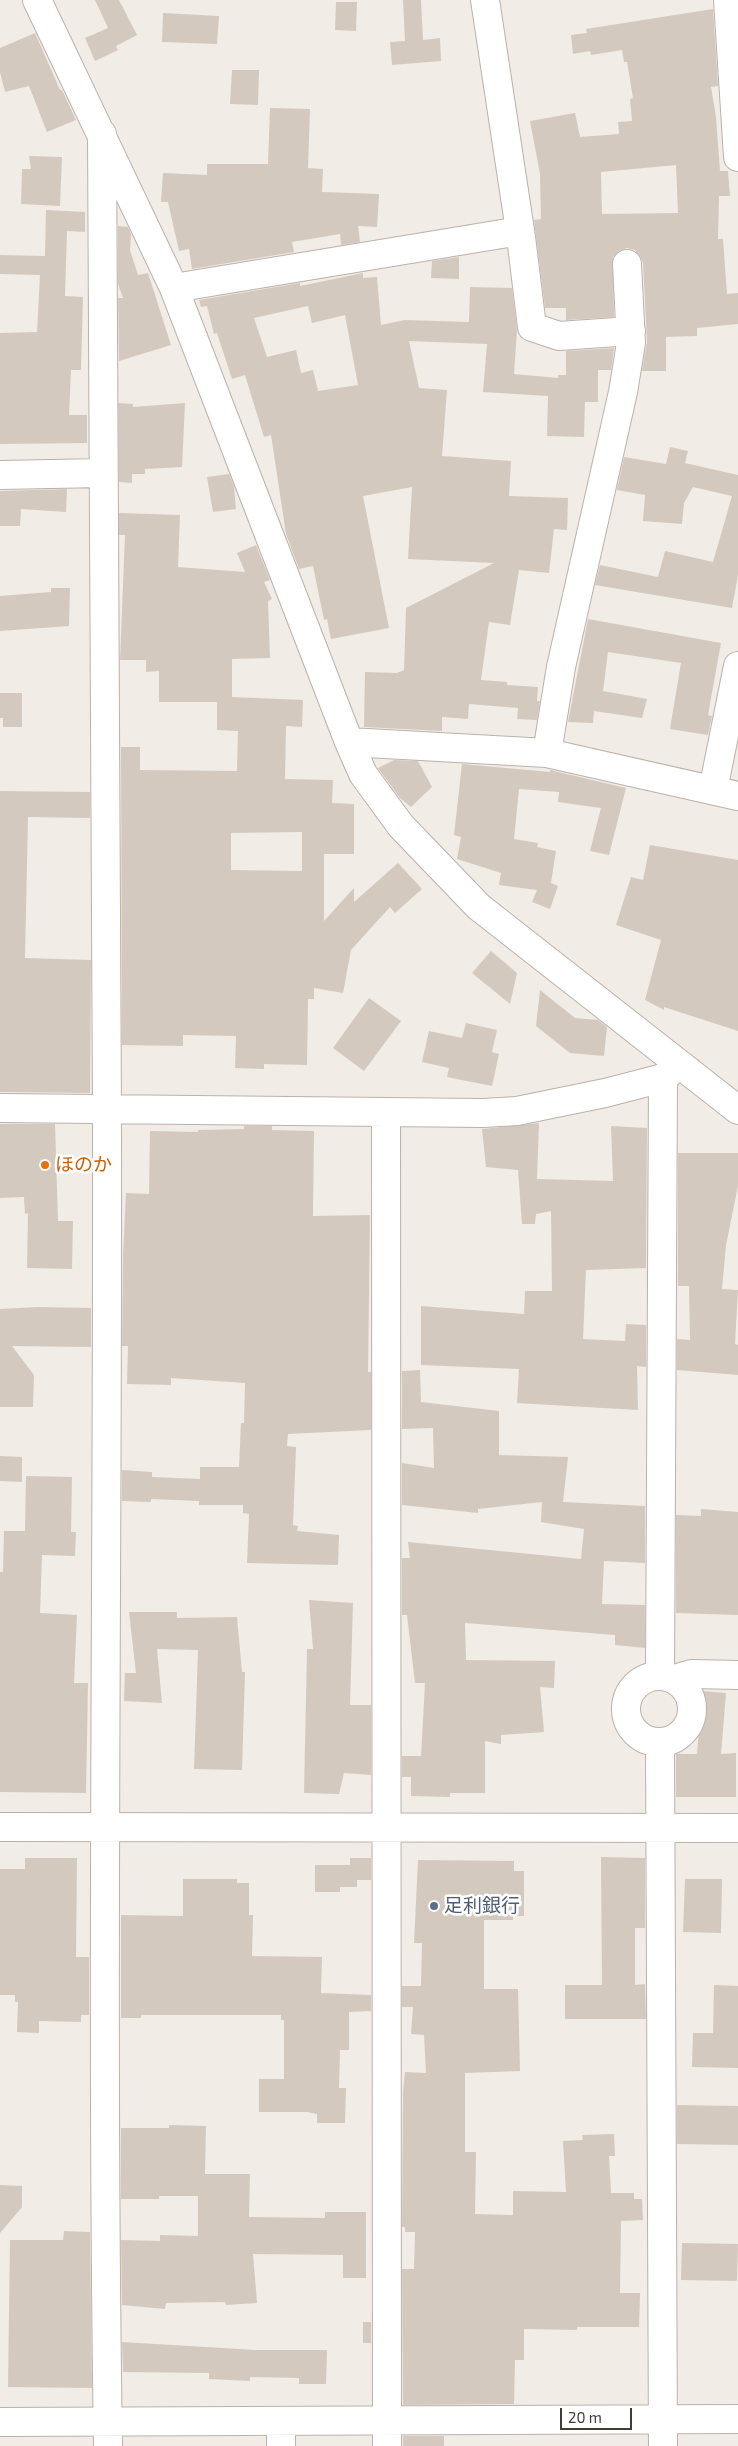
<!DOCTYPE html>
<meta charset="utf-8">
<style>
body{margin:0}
#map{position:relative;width:738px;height:2446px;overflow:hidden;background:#f1ece6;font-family:"Exo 2",sans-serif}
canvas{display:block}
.scale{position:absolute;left:560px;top:2408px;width:72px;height:22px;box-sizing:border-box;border:2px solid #433c36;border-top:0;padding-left:6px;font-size:15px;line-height:18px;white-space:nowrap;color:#433c36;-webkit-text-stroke:4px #fff;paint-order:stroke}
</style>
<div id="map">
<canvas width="738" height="2446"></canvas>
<div class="scale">20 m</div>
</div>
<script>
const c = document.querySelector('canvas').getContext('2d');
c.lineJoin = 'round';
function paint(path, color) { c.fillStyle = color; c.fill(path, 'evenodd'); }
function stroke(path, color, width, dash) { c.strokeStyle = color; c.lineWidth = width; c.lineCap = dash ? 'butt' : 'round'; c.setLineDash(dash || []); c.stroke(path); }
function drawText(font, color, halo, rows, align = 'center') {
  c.font = font + ' "Exo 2","Noto Sans JP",sans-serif'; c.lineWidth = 5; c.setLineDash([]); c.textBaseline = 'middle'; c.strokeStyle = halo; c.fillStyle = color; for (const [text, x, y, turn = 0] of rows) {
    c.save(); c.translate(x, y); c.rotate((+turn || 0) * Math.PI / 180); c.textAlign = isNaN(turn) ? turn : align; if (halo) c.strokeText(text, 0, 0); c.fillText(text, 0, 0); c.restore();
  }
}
const building = new Path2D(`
 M95,0H119L137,35L116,46L118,50L95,61L85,38L108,28Z
 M403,0H421L423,40L440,38L441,61L392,65L390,42L405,41Z
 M336,2H357L356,31L335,30Z
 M713,9L718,86L711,87L716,117L720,171H728L730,196H719L718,239H723L727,294L738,293V324L697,328V336L666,337V371H642L647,342L643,263L640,256L635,250L627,248L619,251L613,257L614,317L566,320V308H545L534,220L541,219L540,174L530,121L575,113L580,137L619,134L618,122L632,121L630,99L633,98L627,62H624L622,50L591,55L590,51L573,54L571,35L587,33L586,29ZM676,165L678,213L602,214L601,172Z
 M163,13L219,16L217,44L162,42Z
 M35,33L60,90H62L76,120L47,132L29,86L5,92L0,72V48Z
 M232,70H259L258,105L230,104Z
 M270,108L310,109L308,168L323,169L322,192L379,194L377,227L358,226L360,242L341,245L340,234L292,242L294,252L192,269L189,249L179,251L168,202H161L163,173L207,175V164H268Z
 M29,156L62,157L60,206L21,204L22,169H31Z
 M46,210L85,212V232L67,231L65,296L83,297L81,370H71L69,415H87V443L0,444V333L37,332L40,275L0,274V255L45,256Z
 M118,226L128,227L131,234L130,250L138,275L148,273L171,345L119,361L118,298H123L118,284Z
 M459,257V279L431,278L432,261Z
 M363,273V278L377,277L381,325L405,320L469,322L470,287L512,288L517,330L514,374L558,378V375H566V351L614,348L611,370H598V402H585L584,437L547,436L548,396L483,392L487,344L409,341L419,388L447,390L442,456L511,461L509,496L568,498L567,530L554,529L549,573L519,570L510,625L489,622L481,680L507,682V685L538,687L537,701H540L537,720L517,719L518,708L469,704L468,719L442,717V731L364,727L365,672L397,673L404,670L406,608L494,563L408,559L412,487L363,496L389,628L331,639L327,619L324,620L313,566L299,569L286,534L271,435L264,437L245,375L232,379L217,333L214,334L207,306L201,307L199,300L300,283V286ZM308,306L312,323L345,315L358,385L318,391L313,370L301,373L296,350L267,357L254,318Z
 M118,403L133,404V407L185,403L182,467L145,469V474H132V483L119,482Z
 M670,447L688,451L685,463L738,475V575L732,608L595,585L600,565L658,577L665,551L713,562L732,496L693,487L684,503L682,524L643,521L645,495L617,490L624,457L666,464Z
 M229,474L234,486L236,509L213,512L207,477Z
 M67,489L66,512L21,509L20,526H0V491Z
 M119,513L180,515L178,567L245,572L237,553L256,545L270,580L264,582L272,599L268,601L270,658L232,659V697L303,700L302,727L286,726L285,779L333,780L332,803L354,804V854H324V921L354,888V902L398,863L422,889L395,913L390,907L351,950L343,993L314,988V999H308L307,1065L264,1064V1069L235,1068L236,1036L183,1035V1046L122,1045L121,747H140V770L237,771L238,731L217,730V702H159V671L146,672V660H120L125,535H119ZM302,832V871L231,870V833Z
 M51,588H70L69,626L0,631V596L51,592Z
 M588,619L721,643L708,715L712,716L708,735L670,729L681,663L608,652L603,691L647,699L642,718L594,711L593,723L568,722Z
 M0,693H22V727H3V718H0Z
 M394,760L418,761L432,787L411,807L400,798L378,768Z
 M462,764L550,772V770L626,788L609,855L590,851L601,808L558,802L559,792L519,789L514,839L538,843L537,847L556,851L551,883L558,886L550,909L532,902L537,890L499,885L501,873L457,859L461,837L454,835Z
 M0,791L90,792V818L28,817L25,958L91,960L90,1093L0,1092Z
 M650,845L738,860V1031L664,1007V1010L645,1000L661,940L616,925L631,877L643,880Z
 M491,951L517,973L510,1004L472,973Z
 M540,990L575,1018L598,1020L607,1027L604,1056L570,1053L536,1026Z
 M369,998L401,1021L364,1071L333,1048Z
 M466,1023L497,1030L492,1052L499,1054L492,1086L447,1077L449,1068L422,1062L429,1031L462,1038Z
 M539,1123L537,1179L613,1181L611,1126L647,1128L646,1268L586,1270L583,1339L625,1341L626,1324L646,1325V1367L637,1366L638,1410L517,1403L519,1369L421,1365V1306L524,1314L525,1291H552L551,1211L536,1214L535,1224H522L518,1170L486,1167L482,1129Z
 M0,1124H55L58,1221H73L72,1269L27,1268L28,1213L25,1214L24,1197L0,1198Z
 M244,1126H272V1130L314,1131L313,1216L370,1215L368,1372H371V1430L288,1434L287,1446L296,1447L293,1525L298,1526L297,1531L339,1535L338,1565L247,1563L249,1514L243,1513V1505H199V1501L151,1499V1502L122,1501V1470L152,1472V1477L200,1479V1467H239L241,1423H244L245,1383L171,1378V1385L127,1384L128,1346H122L123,1255L126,1193L149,1194L150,1131L198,1132V1130L244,1129Z
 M678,1153H738V1186L726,1245L722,1289L738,1290L735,1344L738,1345V1375L677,1370V1339L690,1340L689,1286H678Z
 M38,1307L91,1308V1347L12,1346L34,1375L33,1407H0V1309Z
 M420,1370L421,1402L499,1411V1455L568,1457L563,1502L645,1506V1563L604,1561L602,1604L645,1605V1648L615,1645V1635L465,1623L466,1660L555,1661L554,1688L540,1687L544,1732L501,1735V1744L485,1741V1793H450V1797L411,1796V1777H402V1756H421L425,1683H415L407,1615H402V1558H410L408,1542L581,1559L584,1529L541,1522L542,1502L478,1509V1513L402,1505V1463L434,1468L433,1428L402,1429V1371Z
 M0,1456L22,1457V1482L0,1481Z
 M26,1476L72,1477L71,1532H76L75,1556L42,1555L40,1613L77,1615L74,1683H88L86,1793L0,1792V1572H3L4,1531H25Z
 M701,1509L738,1512V1615L676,1613V1515L701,1516Z
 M309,1600L353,1603L350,1705H371V1775L344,1773L339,1794L304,1793L307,1649H313Z
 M129,1612H177V1618L237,1617L242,1672H245L242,1770L194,1769L198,1650L157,1649L162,1703L124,1701L125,1673H136Z
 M702,1691L726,1693L721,1754L736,1753V1797H676V1754H697Z
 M601,1857L645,1858V1928H635V1985L645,1984L646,2019H565V1985H602Z
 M25,1858H77L76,1957H89V2015H81V2022L39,2021V2033L17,2032L18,2002H15V1995H0V1869H25Z
 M350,1858H371V1880H357V1887H340V1892H315V1865H350Z
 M418,1860L514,1861V1871H524V1916H513V1920H484V1989H518L520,2071L465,2073V2152H476L475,2214L513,2215V2191L566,2192L563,2141L583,2140L582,2135L614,2134L615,2156H609L611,2193H634V2199H642L643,2220L621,2221L620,2293H640L639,2327H577V2330L524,2329V2360H515L514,2404L403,2405L402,2269H414L415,2232H405V2227H402L403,2092L405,2072L426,2073L424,2035L411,2034L413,2007H402V1986H421L422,1943H414Z
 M183,1879H237V1883H249V1915H253L252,1956L322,1957L321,1993L371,1995V2011L349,2012V2050H340L339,2088H346L345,2123H317V2114L307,2112H259V2079H284V2020H281V2015H141V2018H121V1915L183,1916Z
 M685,1879H722L721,1933L683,1932Z
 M714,1985L738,1986V2068L692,2067L693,2033H713Z
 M677,2105L738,2106V2145L677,2144Z
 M169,2125L206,2126L205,2174H250L249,2217L325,2218V2212H366V2278H343V2255L253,2254L257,2303L226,2305L225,2302L166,2303L165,2309L122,2305L121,2240L160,2241V2235L198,2236V2196H159V2199H121V2128H169Z
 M0,2185L22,2186V2207L0,2233Z
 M64,2231L90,2232L92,2388L8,2387L10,2240H63Z
 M682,2243L738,2244L737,2281L681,2280Z
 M363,2322H371V2343H363Z
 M122,2342L256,2350H327L326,2384H299V2378L250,2377V2381L209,2379V2373L123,2372Z
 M403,2436H444V2446H403Z`);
const minor = new Path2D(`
 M37,0L174,288L349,742L363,774L401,826L479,907L738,1110
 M485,0L521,237L532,327L559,336L631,331
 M728,0L738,157
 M102,134C102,459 106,784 107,1110C108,1555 101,2001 108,2446
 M174,288L520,231
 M0,475L102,473
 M349,742L547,753L738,796
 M547,753L561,667L623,392L631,343L627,264
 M713,790L738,666
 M0,1108L483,1113L517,1111L605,1093L663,1078L679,1065
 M386,1112L387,2446
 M660,1676L663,1078
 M626 1709a33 33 0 1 1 66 0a33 33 0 1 1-66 0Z
 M674,1679L692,1674L738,1675
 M660,1742L663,2446
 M0,1827L738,1828
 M0,2422L738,2419
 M281,2446V2423`);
const markers = [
 [45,1165,5,"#e8710a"],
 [434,1906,5,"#5c6f8a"]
];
const foodNames = [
 ["ほのか",55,1165]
];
const serviceNames = [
 ["足利銀行",444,1906]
];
paint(building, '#d4c9bf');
stroke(minor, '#bbb2a9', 30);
stroke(minor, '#fff', 28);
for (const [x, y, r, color] of markers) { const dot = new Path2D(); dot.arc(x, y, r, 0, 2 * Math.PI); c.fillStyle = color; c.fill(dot); stroke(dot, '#fff', 2); }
drawText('19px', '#c56008', '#fff', foodNames, 'left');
drawText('19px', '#4e5e75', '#fff', serviceNames, 'left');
</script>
